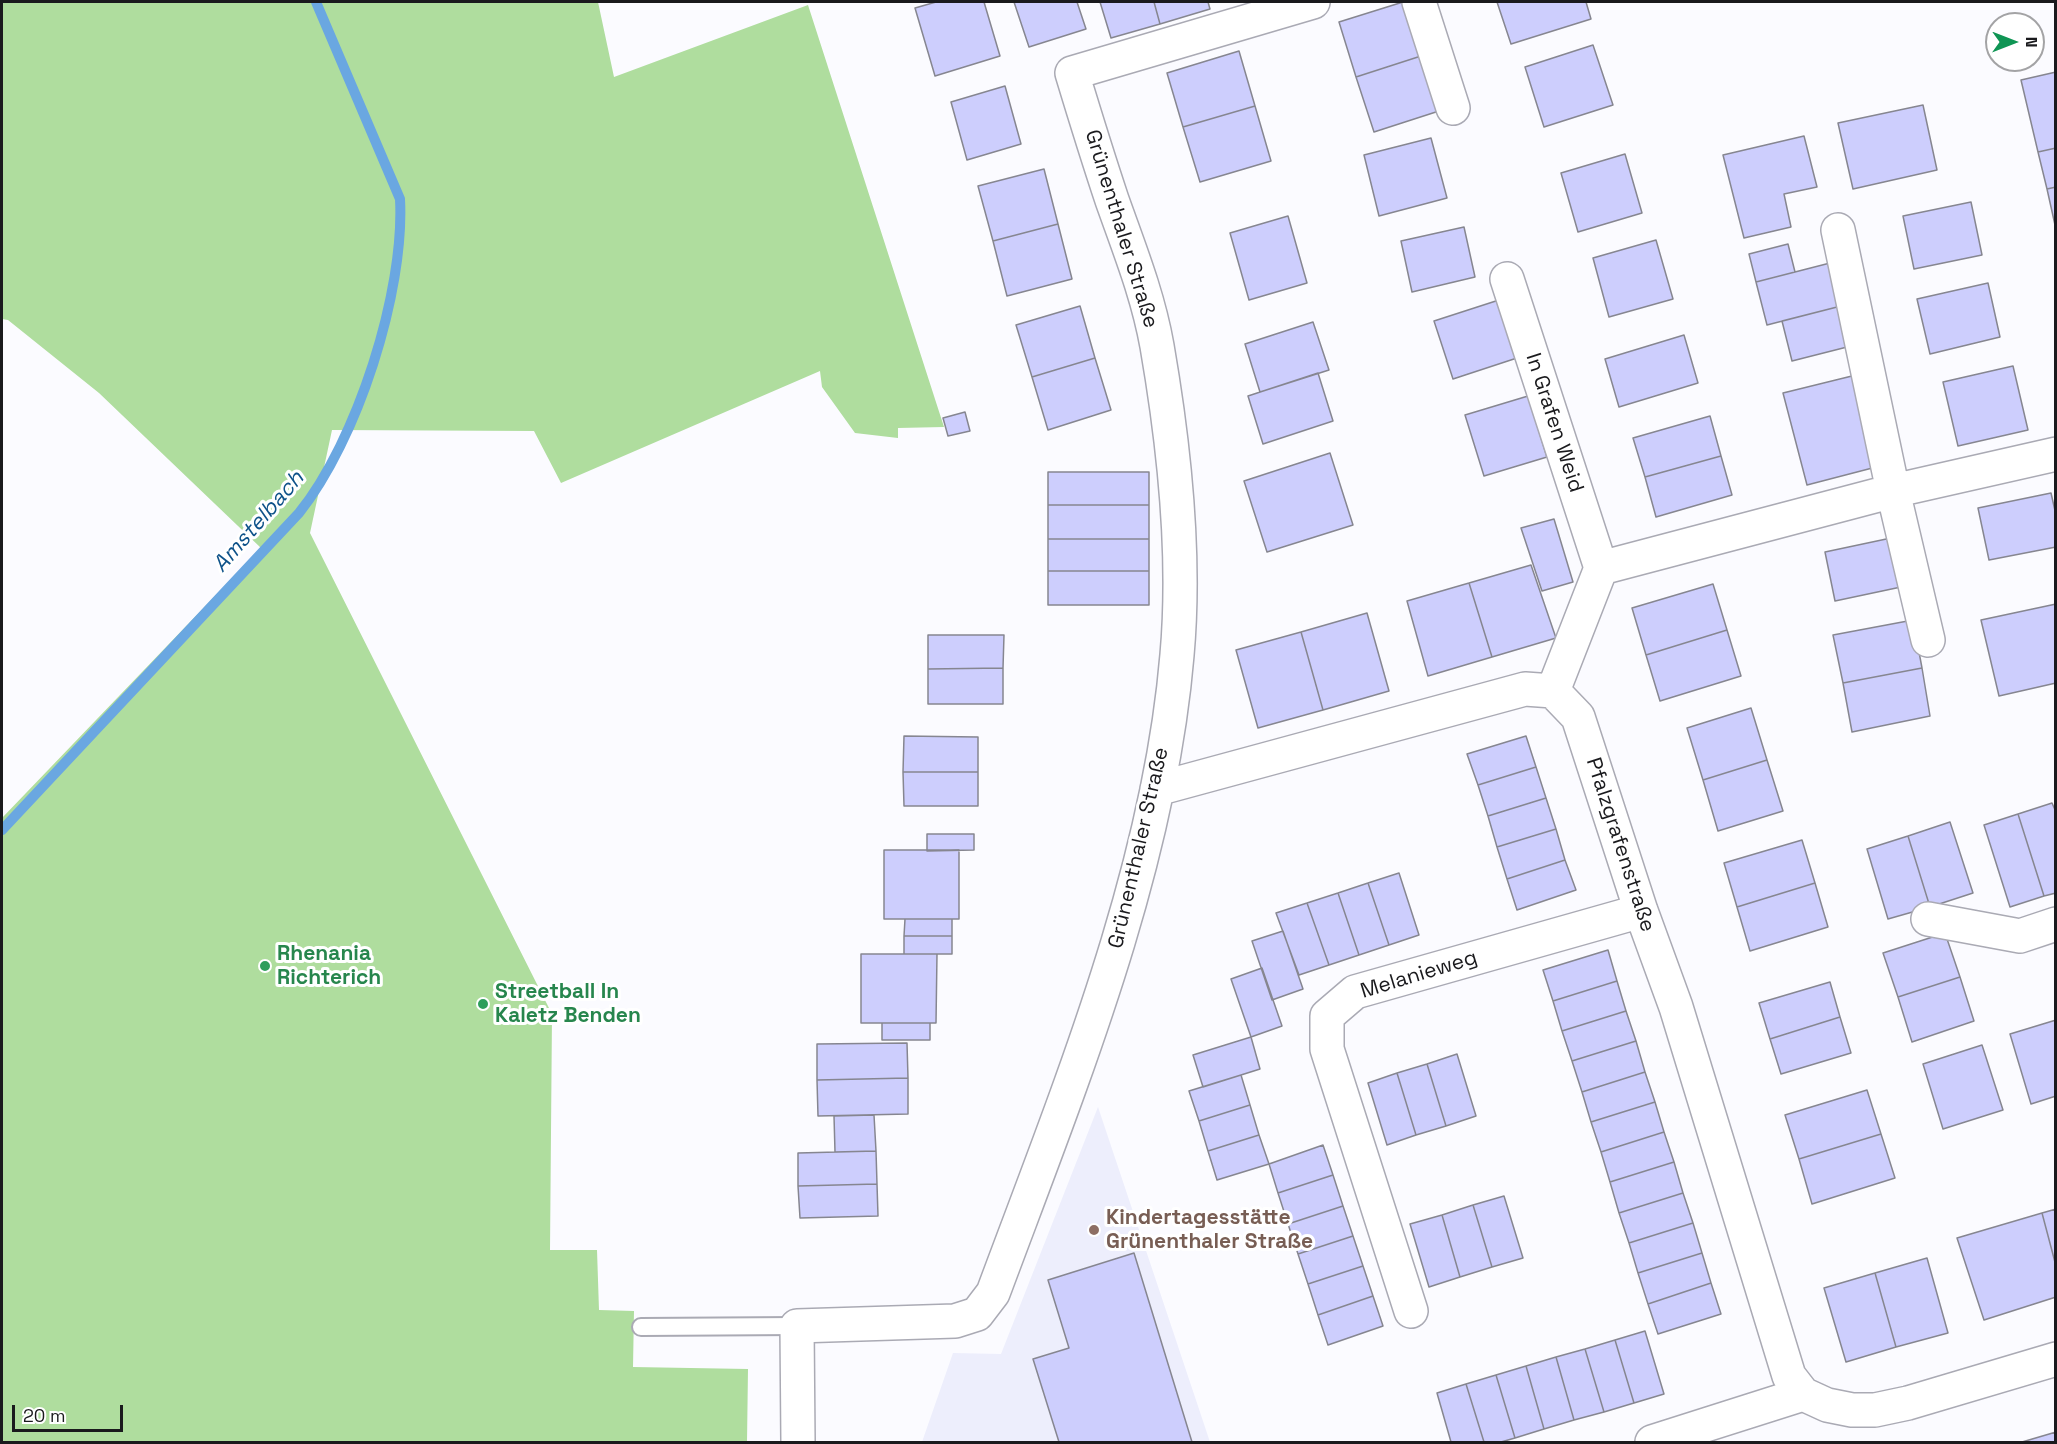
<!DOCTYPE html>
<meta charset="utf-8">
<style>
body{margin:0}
#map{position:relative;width:2057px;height:1444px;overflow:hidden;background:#fbfbff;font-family:"Space Grotesk",sans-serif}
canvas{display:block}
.frame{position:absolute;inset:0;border:3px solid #1a1a1d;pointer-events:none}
.north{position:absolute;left:1985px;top:12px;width:60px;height:60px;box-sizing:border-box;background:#fff;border:2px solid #a3a3a5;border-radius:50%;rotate:90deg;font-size:16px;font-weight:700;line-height:24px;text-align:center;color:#1a1a1d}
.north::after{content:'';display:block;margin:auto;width:21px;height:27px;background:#0f9554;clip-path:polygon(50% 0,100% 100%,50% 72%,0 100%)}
.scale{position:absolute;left:12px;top:1405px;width:111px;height:27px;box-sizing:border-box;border:3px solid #1a1a1d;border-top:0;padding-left:8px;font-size:18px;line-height:21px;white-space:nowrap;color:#1a1a1d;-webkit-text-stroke:4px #fff;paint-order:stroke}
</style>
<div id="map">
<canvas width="2057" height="1444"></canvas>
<div class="frame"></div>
<div class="north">N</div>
<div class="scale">20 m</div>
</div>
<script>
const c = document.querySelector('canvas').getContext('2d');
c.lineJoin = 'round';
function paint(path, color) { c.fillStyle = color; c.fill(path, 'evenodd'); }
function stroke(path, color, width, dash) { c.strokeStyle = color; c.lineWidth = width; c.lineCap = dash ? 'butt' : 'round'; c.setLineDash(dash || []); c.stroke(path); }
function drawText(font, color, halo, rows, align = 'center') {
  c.font = font + ' "Space Grotesk",sans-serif'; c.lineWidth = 6; c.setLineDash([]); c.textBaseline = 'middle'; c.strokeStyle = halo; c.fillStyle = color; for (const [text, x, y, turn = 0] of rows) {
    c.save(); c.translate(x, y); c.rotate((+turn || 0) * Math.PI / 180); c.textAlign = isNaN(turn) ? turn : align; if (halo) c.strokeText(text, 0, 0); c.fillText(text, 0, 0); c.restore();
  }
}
const built = new Path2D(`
 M1098,1107L1210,1442H922L953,1353L1001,1354Z`);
const green = new Path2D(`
 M2,2H598L614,77L808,5L944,427L898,428V438L855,433L822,387L820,371L561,483L534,431L332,430L310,533L552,1014L550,1250H597L599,1310L634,1311L633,1367L748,1369L747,1442H2V818L261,548L99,393L8,320L2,319Z`);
const stream = new Path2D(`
 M2,830L299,513C357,441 405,292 400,199L316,2`);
const building = new Path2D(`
 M936,2H984L1000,56L935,76L915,8Z
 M1014,2H1077L1086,29L1029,47Z
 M1100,2H1154L1160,24L1111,38Z
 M1154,2H1208L1210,9L1160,24Z
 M1403,2L1421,56L1356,77L1339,22Z
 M1497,2H1586L1591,19L1511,44Z
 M1593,45L1613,105L1544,127L1525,67Z
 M1239,51L1255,106L1183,127L1167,73Z
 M1421,56L1439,111L1374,132L1356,77Z
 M2056,72V148L2038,152L2021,80Z
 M1005,86L1021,144L967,160L951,102Z
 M1923,105L1937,170L1853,189L1838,123Z
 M1255,106L1271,161L1200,182L1183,127Z
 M1804,136L1817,187L1784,194L1791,227L1744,238L1723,155Z
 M1431,138L1447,198L1379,216L1364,155Z
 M2056,148V187L2047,189L2038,152Z
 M1625,154L1642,213L1578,232L1561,173Z
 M1044,169L1058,224L993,241L978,186Z
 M2056,187V225H2055L2047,189Z
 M1971,202L1982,255L1914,269L1903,216Z
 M1288,216L1307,283L1249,300L1230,233Z
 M1058,224L1072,279L1007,296L993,241Z
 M1464,227L1475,277L1412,292L1401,241Z
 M1656,240L1673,299L1609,317L1593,258Z
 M1788,244L1795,272L1756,282L1749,254Z
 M1830,263L1841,306L1767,325L1756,282Z
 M1988,283L2000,337L1930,354L1917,299Z
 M1502,299L1520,357L1453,379L1434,321Z
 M1080,306L1095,358L1032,377L1016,325Z
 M1841,306L1851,346L1792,361L1782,321Z
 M1313,322L1329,370L1260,392L1245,344Z
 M1684,335L1698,383L1619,407L1605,359Z
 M1095,358L1111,410L1048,430L1032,377Z
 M2013,366L2028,430L1958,446L1943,382Z
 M1318,373L1333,421L1263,444L1248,396Z
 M1856,375L1880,466L1807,485L1783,393Z
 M1528,396L1547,457L1484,476L1465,415Z
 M965,412L970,431L948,436L943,418Z
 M1710,416L1721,456L1645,477L1633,438Z
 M1330,453L1353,525L1267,552L1244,481Z
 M1721,456L1732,495L1656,517L1645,477Z
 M1048,472H1149V505H1048Z
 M2051,493L2056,515V547L1989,560L1978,508Z
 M1048,505H1149V539H1048Z
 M1554,519L1573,582L1542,591L1521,528Z
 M1891,538L1901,587L1835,601L1825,552Z
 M1048,539H1149V571H1048Z
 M1531,565L1556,638L1492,657L1469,583Z
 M1048,571H1149V605H1048Z
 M1469,583L1492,657L1428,676L1407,601Z
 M1713,584L1727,630L1646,655L1632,608Z
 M2056,604V683L1999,696L1981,620Z
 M1367,613L1389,691L1323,710L1301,632Z
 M1913,620L1922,668L1843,683L1833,635Z
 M1727,630L1741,676L1660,701L1646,655Z
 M1301,632L1323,710L1258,728L1236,650Z
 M928,635H1004L1003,668L928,669Z
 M1003,668V704H928V669Z
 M1922,668L1930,716L1852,732L1843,683Z
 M1751,708L1767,760L1703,780L1687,728Z
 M904,736L978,737V772H903Z
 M1526,736L1536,767L1478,785L1467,754Z
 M1767,760L1783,811L1718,831L1703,780Z
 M1536,767L1546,798L1488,816L1478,785Z
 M903,772H978V806H904Z
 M1546,798L1556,829L1497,847L1488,816Z
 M2052,803L2056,812V893L2044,896L2018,814Z
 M2018,814L2044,896L2010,907L1984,825Z
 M1950,822L1973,893L1930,907L1908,836Z
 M1556,829L1565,860L1507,879L1497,847Z
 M927,834H974V850L927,851Z
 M1908,836L1930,907L1888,919L1867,849Z
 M1802,840L1815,883L1737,907L1724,863Z
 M884,850H959V919H884Z
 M1565,860L1576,890L1517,910L1507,879Z
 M1399,873L1419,935L1389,945L1368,883Z
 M1368,883L1389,945L1359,955L1338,893Z
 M1815,883L1828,927L1750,951L1737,907Z
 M1338,893L1359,955L1329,965L1307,903Z
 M1307,903L1329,965L1299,975L1276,913Z
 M905,919H952V936H904Z
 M1283,931L1303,989L1272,1000L1252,941Z
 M1945,933L1960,977L1898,997L1883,953Z
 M904,936H952V954H904Z
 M1608,950L1617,981L1553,1001L1543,970Z
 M861,954H937L936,1023H861Z
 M1262,968L1282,1026L1251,1037L1231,979Z
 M1960,977L1974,1021L1912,1042L1898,997Z
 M1617,981L1626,1011L1562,1031L1553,1001Z
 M1830,982L1840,1017L1770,1039L1759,1003Z
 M1626,1011L1636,1041L1572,1061L1562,1031Z
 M1840,1017L1851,1053L1781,1074L1770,1039Z
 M2056,1020V1096L2031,1104L2010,1034Z
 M882,1023H930V1040H882Z
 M1251,1037L1260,1069L1203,1087L1193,1055Z
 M1636,1041L1645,1072L1582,1092L1572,1061Z
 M907,1043L908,1078L817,1080V1044Z
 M1982,1045L2003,1110L1943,1129L1923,1064Z
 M1457,1054L1476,1116L1446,1126L1427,1064Z
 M1427,1064L1446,1126L1416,1135L1397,1073Z
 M1645,1072L1655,1102L1591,1122L1582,1092Z
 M1397,1073L1416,1135L1387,1145L1368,1083Z
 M1241,1075L1250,1105L1199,1121L1189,1091Z
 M908,1078V1114L818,1116L817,1080Z
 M1867,1090L1881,1134L1799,1159L1785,1115Z
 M1655,1102L1664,1132L1601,1152L1591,1122Z
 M1250,1105L1259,1135L1208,1151L1199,1121Z
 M874,1115L876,1151L835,1152L834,1116Z
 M1664,1132L1674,1162L1610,1182L1601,1152Z
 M1881,1134L1895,1178L1812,1204L1799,1159Z
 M1259,1135L1269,1164L1217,1180L1208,1151Z
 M1323,1145L1333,1175L1278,1193L1269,1164Z
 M876,1151L877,1184L798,1186V1153Z
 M1674,1162L1683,1193L1619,1213L1610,1182Z
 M1333,1175L1343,1206L1288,1224L1278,1193Z
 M877,1184L878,1216L800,1218L798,1186Z
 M1683,1193L1693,1223L1629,1243L1619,1213Z
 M1504,1196L1523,1258L1492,1267L1473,1205Z
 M1473,1205L1492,1267L1460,1277L1442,1215Z
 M1343,1206L1353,1236L1298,1254L1288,1224Z
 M2056,1209V1266L2042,1213Z
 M2042,1213L2056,1266V1297L1984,1320L1957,1238Z
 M1442,1215L1460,1277L1429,1287L1410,1224Z
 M1693,1223L1702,1253L1638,1273L1629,1243Z
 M1353,1236L1363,1266L1308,1284L1298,1254Z
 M1134,1253L1192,1442H1059L1033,1359L1069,1348L1048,1280Z
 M1702,1253L1711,1283L1648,1304L1638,1273Z
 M1927,1258L1948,1333L1896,1347L1875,1273Z
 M1363,1266L1373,1296L1318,1315L1308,1284Z
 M1875,1273L1896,1347L1846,1362L1824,1288Z
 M1711,1283L1721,1314L1658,1334L1648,1304Z
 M1373,1296L1383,1326L1328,1345L1318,1315Z
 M1645,1331L1664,1394L1634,1403L1615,1340Z
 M1615,1340L1634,1403L1604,1412L1585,1349Z
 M1585,1349L1604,1412L1574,1420L1556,1357Z
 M1556,1357L1574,1420L1544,1429L1526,1366Z
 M1526,1366L1544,1429L1515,1438L1496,1375Z
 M1496,1375L1515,1438L1501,1442H1484L1466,1384Z
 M1466,1384L1484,1442H1451L1437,1393Z
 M2056,1432V1442H2022Z`);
const service = new Path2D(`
 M641,1327L797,1326`);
const minor = new Path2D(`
 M1419,2L1453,108
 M1838,230L1893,491L1928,640
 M1507,279L1601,568L1553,691
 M1601,568L1893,491L2056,454
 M1157,789L1525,689L1553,691L1578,717L1641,911L1676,1007L1789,1376L1803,1394L1827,1405L1852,1410H1875L1908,1403L2056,1359
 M1928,919L2020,936L2056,924
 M1411,1311L1327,1049V1016L1355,992L1641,911
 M798,1442L797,1326L955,1321L977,1314L993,1293C1068,1091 1159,871 1177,655C1186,555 1174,444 1157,346C1148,295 1129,248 1112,200C1098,158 1085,116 1072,73L1313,2
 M1652,1442L1803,1394`);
const markers = [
 [265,966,6,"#2e9e5b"],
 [483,1004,6,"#2e9e5b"],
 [1094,1230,6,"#8d6e63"]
];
const streetNames = [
 ["Grünenthaler Straße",1121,229,73],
 ["In Grafen Weid",1554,423,72],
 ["Pfalzgrafenstraße",1620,845,72],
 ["Grünenthaler Straße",1139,848,-77],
 ["Melanieweg",1419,975,-17]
];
const leisureNames = [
 ["Rhenania",277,954],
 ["Richterich",277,978],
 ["Streetball In",495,992],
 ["Kaletz Benden",495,1016]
];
const educationNames = [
 ["Kindertagesstätte",1106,1218],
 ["Grünenthaler Straße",1106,1242]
];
const waterNames = [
 ["Amstelbach",259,522,-49]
];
paint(built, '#edeefc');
paint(green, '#afdd9e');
stroke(stream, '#6aa7e1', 10);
paint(building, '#cdcefd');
stroke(building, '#868690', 1.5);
stroke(service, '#aaaab4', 20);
stroke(minor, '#aaaab4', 36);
stroke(service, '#fff', 16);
stroke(minor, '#fff', 33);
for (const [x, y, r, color] of markers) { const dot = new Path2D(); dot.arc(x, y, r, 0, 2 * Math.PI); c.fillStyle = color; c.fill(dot); stroke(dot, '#fff', 2); }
drawText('21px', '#1a1a1d', '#fff', streetNames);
drawText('bold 21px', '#27864d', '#fff', leisureNames, 'left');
drawText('bold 21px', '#785e54', '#fff', educationNames, 'left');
drawText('italic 22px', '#0e5289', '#fff', waterNames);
</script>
